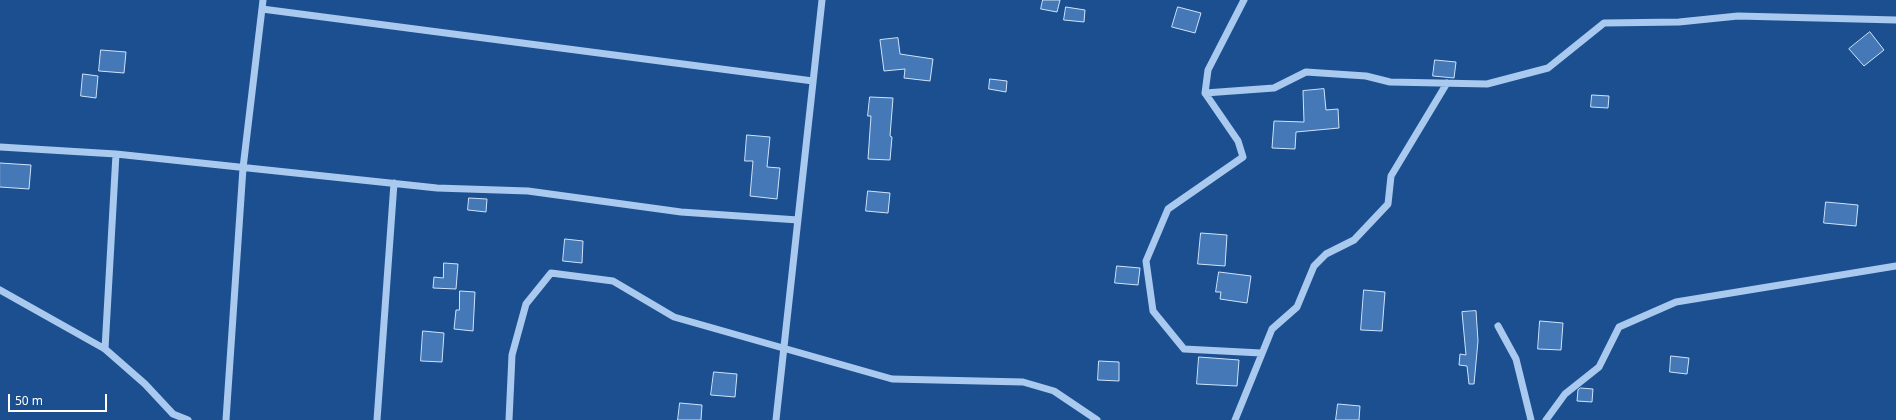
<!DOCTYPE html>
<style>
body{margin:0}
#map{position:relative;width:1896px;height:420px;overflow:hidden;background:#1b4f8f;font-family:"Noto Sans",sans-serif}
canvas{display:block}
.scale{position:absolute;left:8px;top:394px;width:99px;height:18px;box-sizing:border-box;border:2px solid #fff;border-top:0;padding-left:5px;font-size:12px;line-height:14px;white-space:nowrap;color:#fff;-webkit-text-stroke:3px #1b4f8f;paint-order:stroke}
</style>
<div id="map">
<canvas width="1896" height="420"></canvas>
<div class="scale">50 m</div>
</div>
<script>
const c = document.querySelector('canvas').getContext('2d');
c.lineJoin = 'round';
function paint(path, color) { c.fillStyle = color; c.fill(path, 'evenodd'); }
function stroke(path, color, width, dash) { c.strokeStyle = color; c.lineWidth = width; c.lineCap = dash ? 'butt' : 'round'; c.setLineDash(dash || []); c.stroke(path); }
const building = new Path2D(`
 M1043,0H1060L1057,12L1041,9Z
 M1066,7L1085,10L1084,22L1064,20Z
 M1178,7L1201,13L1195,33L1172,27Z
 M1870,32L1884,50L1864,66L1849,49Z
 M898,38L900,54L933,59L930,81L904,78L905,69L884,71L880,40Z
 M101,50L126,52L124,73L99,71Z
 M1435,60L1456,62L1454,78L1433,76Z
 M83,74L98,76L96,98L81,96Z
 M990,79L1007,81L1006,92L989,89Z
 M1324,89L1326,110L1338,109L1339,128L1296,132L1295,149L1272,148L1274,121L1304,122L1303,91Z
 M1592,95L1609,96L1608,108L1591,107Z
 M870,97L893,98L890,136L892,137L890,160L868,159L871,116H868Z
 M747,135L770,137L767,167L780,168L777,199L750,196L753,161H745Z
 M0,163L31,165L29,189L0,187Z
 M868,191L890,193L888,213L866,211Z
 M469,198L487,199L486,212L468,210Z
 M1826,202L1858,205L1856,226L1824,223Z
 M1201,233L1227,235L1225,266L1198,264Z
 M565,239L583,241L582,263L563,261Z
 M444,263L458,264L456,289L433,288L434,277L443,278Z
 M1117,266L1140,268L1138,285L1115,283Z
 M1219,272L1251,276L1247,303L1220,299L1221,292H1216Z
 M1364,290L1385,292L1382,331L1361,330Z
 M460,291L475,292L473,331L454,329L456,310H459Z
 M1476,311L1478,341L1474,384H1469L1467,366L1459,365L1460,354L1466,355L1462,312Z
 M1540,321L1563,323L1561,350L1538,349Z
 M423,331L444,333L442,362L421,361Z
 M1671,356L1689,358L1687,374L1670,372Z
 M1199,357L1239,360L1237,386L1197,384Z
 M1099,361L1119,362V381L1098,380Z
 M714,372L737,374L735,397L711,395Z
 M1581,388L1593,389L1592,402L1577,401L1578,390Z
 M680,403L702,405L701,420H678Z
 M1338,404L1360,406L1359,420H1336Z`);
const minor = new Path2D(`
 M1244,0L1208,70L1205,93L1238,141L1243,157L1168,209L1146,261L1153,311L1184,349L1261,353
 M262,9L813,81
 M1205,93L1274,88L1306,72L1366,76L1390,82L1487,84L1548,68L1604,23L1679,22L1738,16L1896,20
 M0,147L116,154L437,188L528,191L681,212L798,220
 M0,290L105,349L145,384L173,414L188,420
 M1498,326L1516,359L1531,420
 M105,349L116,154
 M226,420L243,168L263,0
 M377,420L394,183
 M509,420L512,355L526,304L551,273L613,281L674,317L892,379L1023,382L1054,391L1097,420
 M776,420L822,0
 M1235,420L1272,329L1297,307L1314,266L1326,254L1354,240L1388,204L1391,176L1447,83
 M1546,420L1565,394L1599,367L1619,327L1676,302L1896,266`);
paint(building, '#4478b7');
stroke(building, '#cfe3fa', 1);
stroke(minor, '#a9c9ee', 7);
</script>
